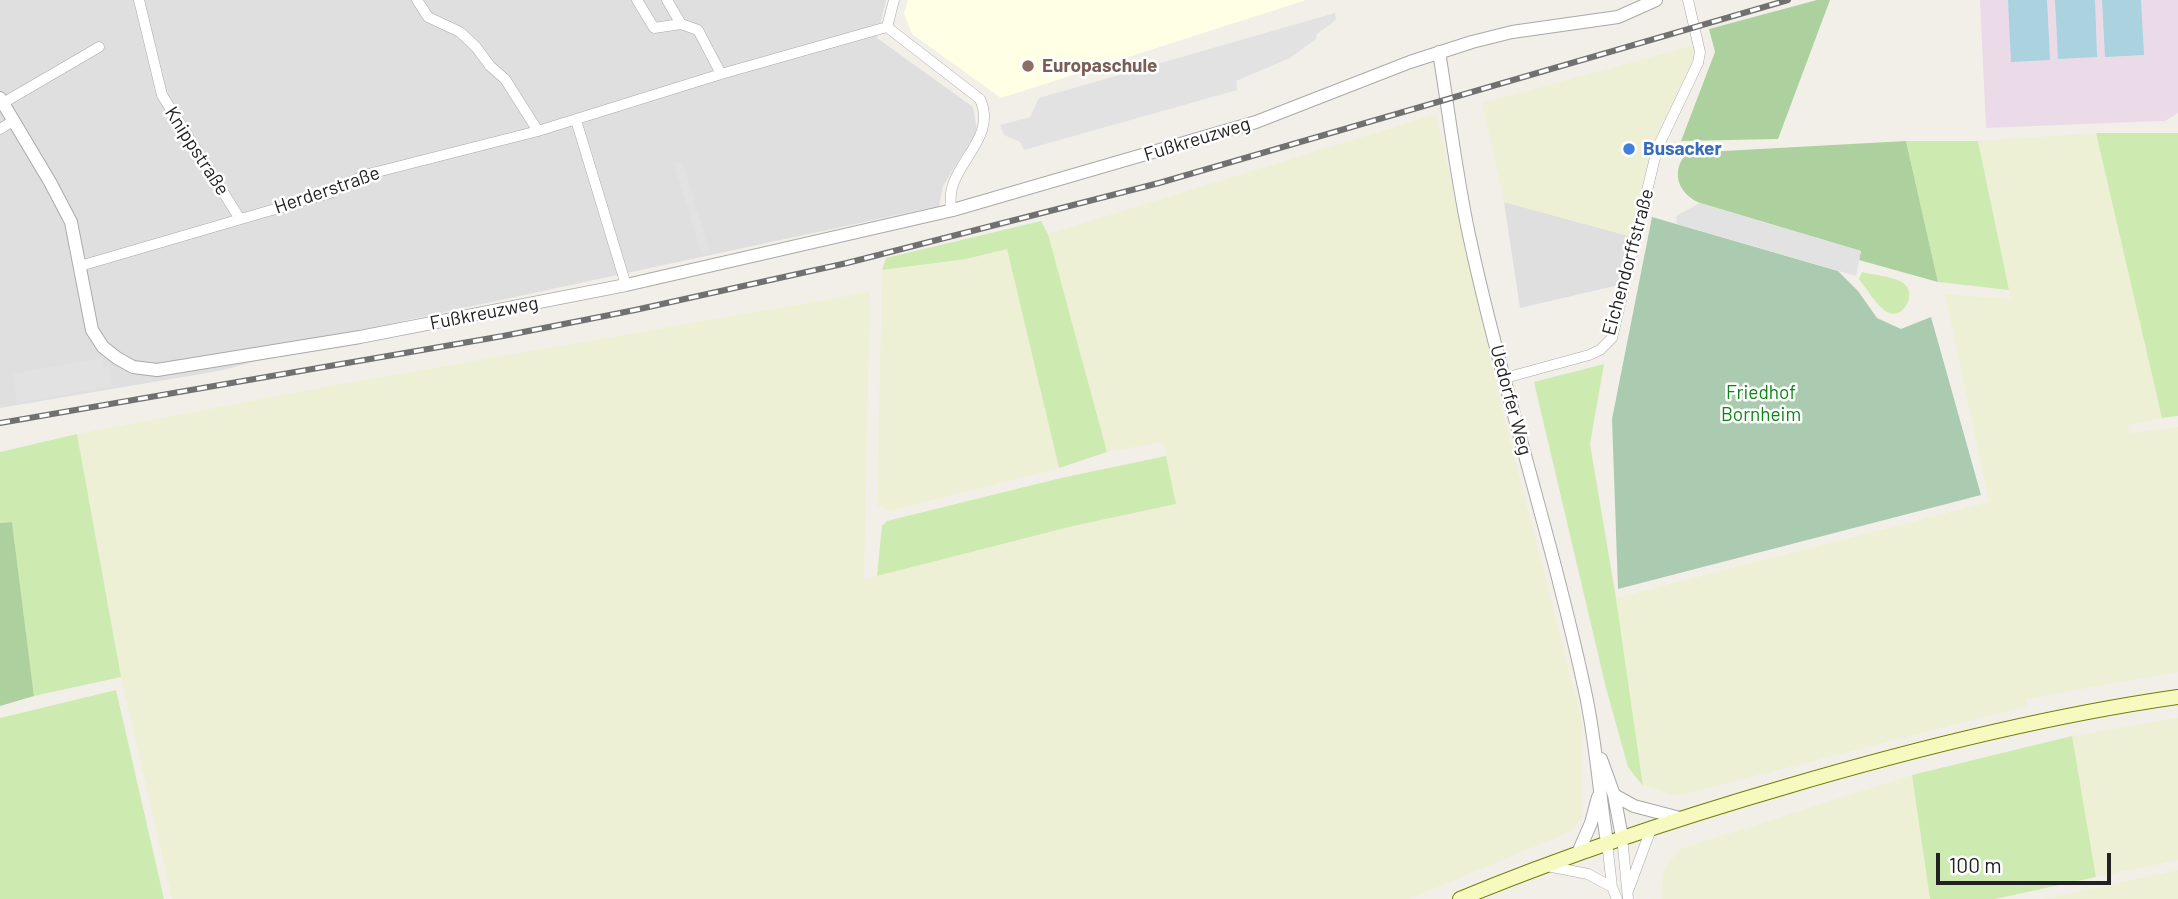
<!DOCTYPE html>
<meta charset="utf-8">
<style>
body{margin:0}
#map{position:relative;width:2178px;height:899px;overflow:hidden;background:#f2efe9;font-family:Barlow,sans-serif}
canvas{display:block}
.scale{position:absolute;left:1936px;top:853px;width:175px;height:32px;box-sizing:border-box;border:4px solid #222;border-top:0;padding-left:9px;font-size:21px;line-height:24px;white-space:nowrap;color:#222;-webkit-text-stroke:5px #fff;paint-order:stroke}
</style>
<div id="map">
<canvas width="2178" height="899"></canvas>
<div class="scale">100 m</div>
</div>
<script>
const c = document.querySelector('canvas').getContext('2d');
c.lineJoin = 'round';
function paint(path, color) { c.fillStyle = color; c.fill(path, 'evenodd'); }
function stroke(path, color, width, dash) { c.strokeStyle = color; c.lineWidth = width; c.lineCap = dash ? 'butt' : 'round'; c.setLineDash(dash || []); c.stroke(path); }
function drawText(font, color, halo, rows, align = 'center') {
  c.font = font + ' Barlow,sans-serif'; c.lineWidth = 5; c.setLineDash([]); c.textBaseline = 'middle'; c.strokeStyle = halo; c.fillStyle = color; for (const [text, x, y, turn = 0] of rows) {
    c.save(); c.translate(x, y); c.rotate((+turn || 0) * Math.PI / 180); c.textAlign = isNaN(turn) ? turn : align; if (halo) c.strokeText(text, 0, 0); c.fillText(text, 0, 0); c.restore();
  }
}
const residential = new Path2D(`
 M0,0H886L877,38L973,107L977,131L943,186L939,206L403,321L224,370L0,408Z
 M1504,202L1629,236L1619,285L1520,308Z`);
const industrial = new Path2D(`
 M1980,0H2178V113L2165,121H2159L1986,128Z`);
const education = new Path2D(`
 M908,0H1306L1001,98L912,34L904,13Z`);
const farmland = new Path2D(`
 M1695,45L1697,54L1656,137L1629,236L1504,202L1482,103Z
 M1436,114L1501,404L1582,722V818L1570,832L1409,899H172L121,677L77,434L325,387L870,292L864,579L1073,526L1176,504L1163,442L1107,452L1048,234Z
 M2096,133L2162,418L2128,425L2129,433L2178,427V672L2025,699L2027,706L1677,796L1643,786L1616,598L1989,502L1945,294L2011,299L1978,141Z
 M1007,248L1059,468L889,511L877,506L882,270L966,259Z
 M2178,718V860L2096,877L2072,736Z
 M1912,775L1930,899H1661L1664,869L1680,849Z
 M2178,870V899H2043H2044Z`);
const grass = new Path2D(`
 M2096,133H2178V416L2162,418Z
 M1906,141H1978L2009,290L1938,282Z
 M1041,221L1048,234L1107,452L1059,468L1007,249L966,259L882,270L886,258Z
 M1862,272C1874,275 1889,276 1900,281C1921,291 1902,325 1884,310C1874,302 1867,289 1859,279Z
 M1604,364L1590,444L1616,598L1643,786L1628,767L1606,688L1534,382Z
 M77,434L121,677L34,696L12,522L0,523V452Z
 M1166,456L1176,504L1073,526L877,576L882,526L887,521L1061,478Z
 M116,690L164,899H0V718Z
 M2072,736L2096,877L1995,899H1930L1912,775Z`);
const forest = new Path2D(`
 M1817,0H1830L1778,139L1681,141L1715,52L1709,29Z
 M1906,141L1938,282L1859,260L1861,251L1700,203C1678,194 1670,171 1687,153Z
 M12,522L34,696L0,706V523Z`);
const cemetery = new Path2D(`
 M1652,217L1838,271L1858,291L1877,318L1901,329L1931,317L1981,495L1618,589L1612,419Z`);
const parking = new Path2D(`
 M1335,13L1336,20L1317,34L1316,39L1290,58L1236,81L1237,90L1024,150L1020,142L1004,135L1000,125L1030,117L1039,98Z
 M682,161L710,252L702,255L674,164Z
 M1700,203L1861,251L1856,276L1677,224L1676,216Z
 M102,358L104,367L109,366L112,386L17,403L12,374Z`);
const water = new Path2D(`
 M2008,0H2047L2050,60L2011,62Z
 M2055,0H2095L2097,57L2058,59Z
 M2102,0H2141L2144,55L2105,57Z`);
const minor = new Path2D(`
 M139,0L162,95L240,219
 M417,0L428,17L460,32L476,47L490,66L505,79L538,131
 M637,0L654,28L681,24
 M667,0L681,24L698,30L721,74
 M887,27L980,99C995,132 965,154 954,182C950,191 950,200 951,210
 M887,27L894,0
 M3,103L99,47
 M576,120L626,285
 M0,129L13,121
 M80,266L330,193L365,175L538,131L721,74L887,27
 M1505,378L1589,355L1600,350L1612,338L1657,149L1698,63L1700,52L1688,0
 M1622,837L1628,899
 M1607,842L1612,887L1617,899
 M1547,866L1588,874L1612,887
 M1628,891L1651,829`);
const tertiary = new Path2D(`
 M1439,52C1449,113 1456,174 1469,235C1502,388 1552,537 1585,691C1596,741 1599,792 1607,842
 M0,98L50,182L71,222L92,330L103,347L117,358L133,367L157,370L360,337L626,285L953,210L1256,122L1410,62L1472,42L1512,32L1618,17L1656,0
 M1601,759L1614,795L1622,837
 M1614,795L1634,806L1680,818
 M1578,853L1591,823L1598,797`);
const secondary = new Path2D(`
 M1460,899C1566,855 1675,819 1785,787C1914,749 2045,716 2178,697`);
const rail = new Path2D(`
 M0,423L503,336L635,310L847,263L1159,183L1788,0`);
const markers = [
 [1028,66,7,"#8d6e63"],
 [1629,149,7,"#3f7fe0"]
];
const educationNames = [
 ["Europaschule",1042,66]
];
const streetNames = [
 ["Fußkreuzweg",1197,139,-17],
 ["Knippstraße",197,151,57],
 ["Herderstraße",327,190,-19],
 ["Eichendorffstraße",1628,262,-75],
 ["Fußkreuzweg",484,313,-11],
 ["Uedorfer Weg",1511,400,75]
];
const shopNames = [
 ["Busacker",1643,149]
];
const parkNames = [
 ["Friedhof",1761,393],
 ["Bornheim",1761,415]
];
paint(residential, '#e0dfdf');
paint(industrial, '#ebdbe8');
paint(education, '#ffffe5');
paint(farmland, '#eef0d5');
paint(grass, '#cdebb0');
paint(forest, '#add19e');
paint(cemetery, '#aacbaf');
paint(parking, '#e2e2e2');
paint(water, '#aad3df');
stroke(minor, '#a9a9a9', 11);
stroke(tertiary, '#a9a9a9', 14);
stroke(secondary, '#707d05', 16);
stroke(minor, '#fff', 10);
stroke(tertiary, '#fff', 12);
stroke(secondary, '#f7fabf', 14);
stroke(rail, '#707070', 6);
stroke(rail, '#fff', 3.5, [10]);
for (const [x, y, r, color] of markers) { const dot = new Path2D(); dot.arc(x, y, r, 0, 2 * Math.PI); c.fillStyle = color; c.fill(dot); stroke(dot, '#fff', 2.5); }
drawText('bold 19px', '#785e54', '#fff', educationNames, 'left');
drawText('19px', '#222', '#fff', streetNames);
drawText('bold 19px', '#366cbe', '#fff', shopNames, 'left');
drawText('19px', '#0c8416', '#fff', parkNames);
</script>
